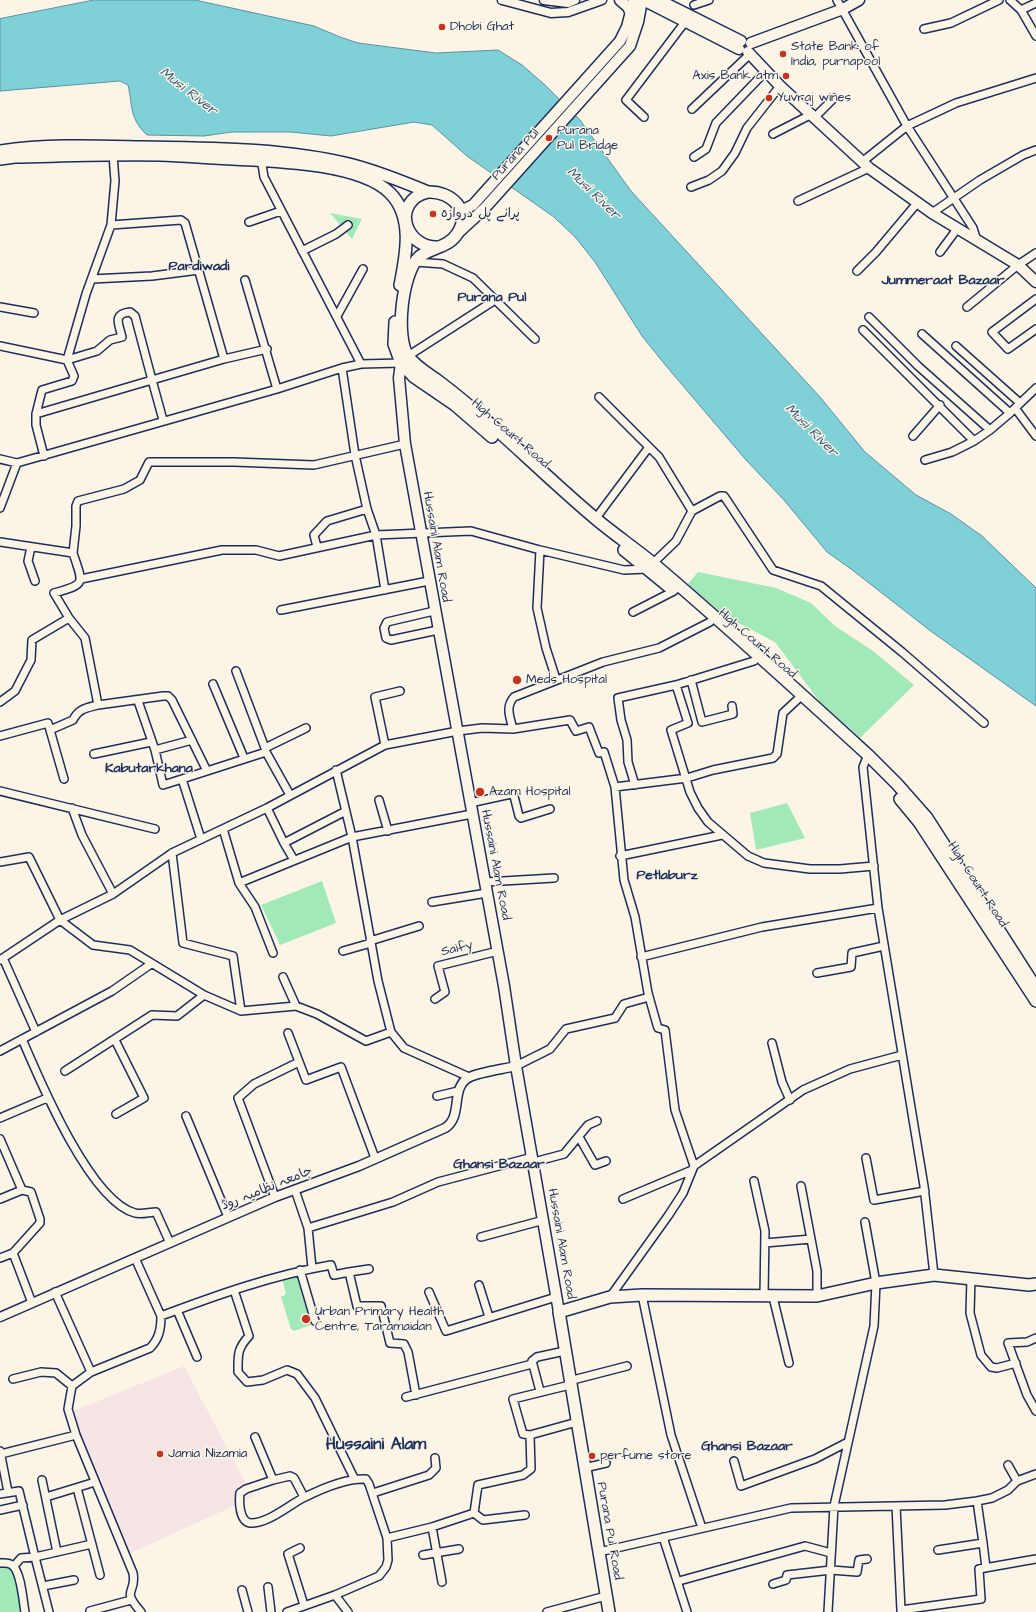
<!DOCTYPE html>
<meta charset="utf-8">
<style>
body{margin:0}
canvas{display:block;background:#fcf5e5}
</style>
<canvas width="1036" height="1612"></canvas>
<script>
const c = document.querySelector('canvas').getContext('2d');
c.lineJoin = 'round';
function paint(path, color) { c.fillStyle = color; c.fill(path, 'evenodd'); }
function stroke(path, color, width, dash) { c.strokeStyle = color; c.lineWidth = width; c.lineCap = dash ? 'butt' : 'round'; c.setLineDash(dash || []); c.stroke(path); }
function drawText(font, color, halo, rows, align = 'center') {
  c.font = font + ' "Architects Daughter","Playpen Sans Arabic",sans-serif'; c.lineWidth = 3; c.setLineDash([]); c.textBaseline = 'middle'; c.strokeStyle = halo; c.fillStyle = color; for (const [text, x, y, turn = 0] of rows) {
    c.save(); c.translate(x, y); c.rotate((+turn || 0) * Math.PI / 180); c.textAlign = isNaN(turn) ? turn : align; if (halo) c.strokeText(text, 0, 0); c.fillText(text, 0, 0); c.restore();
  }
}
const built = new Path2D(`
 M184,1366L253,1497L131,1553L71,1412Z`);
const green = new Path2D(`
 M330,213L362,219L352,239Z
 M698,572L776,588L811,603L835,626L873,651L914,685L860,738L820,702L775,642L725,616L688,584Z
 M787,803L805,838L756,850L750,813Z
 M322,881L336,923L280,945L261,905Z
 M296,1275L311,1325L294,1331L291,1329L281,1297L286,1294L282,1279Z
 M7,1566L14,1569L23,1612H0V1568Z`);
const water = new Path2D(`
 M94,0H195L314,26L340,37L358,43L436,53L498,50L522,65L545,85L580,120L631,191L820,397L865,452L916,495L951,514L982,536L1036,588V706L932,632L851,569L827,552L784,500L746,460L667,367L642,336L595,262L576,238L554,217L467,156L432,125L414,122L331,136L291,132H232L204,136L147,135C129,118 133,107 128,85L120,81L0,91V19Z`);
const minor = new Path2D(`
 M837,0L907,126L973,228L977,241
 M1010,0L1021,10
 M1036,3L1021,10L1036,36
 M694,5L709,0
 M924,29L951,23L999,0
 M692,109L750,54
 M644,117L626,100L685,22
 M815,117L834,98
 M773,134L812,114
 M694,157L706,149L716,123L766,71
 M261,158L264,177L361,364
 M862,162L907,126L956,103L1036,78
 M691,187L709,180L722,171L735,153L747,128L780,86
 M798,201L869,168
 M932,213L980,180L1023,155L1036,150
 M249,222L281,211
 M111,225L181,220L185,223L224,359L267,349
 M302,251L336,234L348,225
 M940,252L957,229
 M415,262L443,264L473,278L535,339
 M857,271L876,252L918,202
 M92,279L152,276L199,270
 M245,280L277,389
 M1036,299L992,332L1008,349L1036,329
 M0,307L34,313
 M967,307L1018,265L1036,253
 M337,316L363,269
 M869,317L918,366L990,430L1010,413L1036,388
 M863,330L974,441L990,430
 M922,334L1010,413
 M0,346L67,360L97,351L110,340L122,337C119,324 112,314 130,312L135,316L152,380L36,414
 M956,346L1020,403
 M408,356L495,300
 M342,368L355,455L367,509L376,535L385,590
 M1015,408L1036,436
 M163,420L152,380L224,359
 M913,436L940,405
 M44,456L36,425V414L42,390L72,381L74,376L67,360L86,294L111,225L115,181L113,155
 M0,459L17,463
 M925,460L952,452L974,441
 M0,508L17,463L277,389L342,368L361,364L401,363
 M692,511L720,496H724L773,570L821,586L902,652L984,723
 M596,518L649,447
 M0,542L73,553L76,526V506L78,501L124,489L140,480L149,462H234L314,465L405,444
 M31,547L28,561L35,581
 M317,547L314,535L327,521L367,509
 M540,550L537,608L546,648L556,679
 M81,579L222,550H256L279,556L376,535L471,531L540,550L624,570L647,569L676,541L692,511L659,457L599,397
 M281,610L429,581
 M434,611L387,622L384,628L386,638L391,640L438,630
 M633,612L674,591
 M69,618L54,593C87,584 83,584 73,553
 M236,671L265,748L306,728
 M691,680L702,722L733,714L732,706
 M213,684L244,758
 M676,685L688,723L671,730L690,792L698,808L708,822L748,856L764,863L810,869H840L874,866
 M138,701L155,750L163,785L182,779
 M0,702L15,691L31,660L32,640L69,618L85,638L98,705L163,696H168L172,700L207,771L182,779L201,839
 M513,729C510,717 505,707 514,697L603,662L659,648L710,622
 M50,730L73,720C79,708 87,708 98,705
 M0,736L48,723L64,779
 M385,745L375,697L400,691
 M155,750L192,740
 M94,754L151,742
 M868,755L863,767L878,908L924,1186L934,1275
 M336,770L352,837L378,981L391,1032L404,1048L469,1077
 M207,771L266,752L290,795
 M635,785L628,762L627,740L621,720L618,698L676,685L754,661
 M615,787L687,778L713,770L773,758L777,754L783,713L798,699
 M0,791L155,829
 M379,800L388,831
 M470,803L511,794L514,796L519,816L521,818L550,809
 M72,808L82,835L113,894
 M267,808L284,843
 M223,829L239,883L255,907L273,953
 M172,853L183,943L233,956L241,1011
 M620,856L722,835
 M294,860L284,843L346,811
 M0,862L29,857L60,920L93,945L130,950L204,995L241,1011L296,1006L317,1014L366,1041L391,1032
 M486,882L554,878
 M239,883L352,837L472,814
 M432,902L487,893
 M370,941L419,926
 M343,951L371,943
 M641,957L762,927L878,908
 M3,958L36,1032
 M0,960L60,920L113,894L172,853L267,808L385,745L458,731L482,728L513,729L570,720L576,731L589,727L599,753L604,752L615,787L624,880L635,917L648,993L657,1025L658,1028L665,1030L675,1110L694,1166L683,1193L668,1216L610,1297
 M817,973L851,967L852,953L884,946
 M283,977L296,1006
 M435,999L445,992L438,966L498,951
 M288,1033L306,1080L341,1067L375,1158
 M22,1039C40,1081 90,1201 135,1213C141,1215 150,1212 156,1212L170,1243
 M115,1040L144,1098L116,1114
 M772,1043L782,1082L790,1100
 M0,1051L112,991L151,964
 M516,1066L550,1049L566,1029L615,1018L624,1004L649,997
 M65,1071L152,1015L177,1016L204,995
 M437,1096L458,1091
 M186,1116L228,1217
 M0,1118L47,1098
 M579,1137L595,1165L606,1161
 M0,1139L22,1190L0,1199
 M866,1158L874,1200L925,1191
 M534,1162L564,1154L588,1125L597,1121
 M694,1166L803,1090L850,1069L902,1055
 M754,1181L765,1231L764,1297
 M801,1186L817,1271V1296
 M22,1190L31,1192L40,1219V1223L13,1253L32,1303
 M295,1190L308,1228L393,1202L438,1182L529,1158L531,1151
 M275,1197L238,1098L254,1084L299,1062
 M623,1199L692,1170
 M308,1228L312,1268
 M481,1237L544,1220
 M765,1243L811,1239
 M0,1258L13,1253
 M300,1270L315,1321
 M349,1272L369,1269
 M971,1278L970,1313L981,1355L991,1367L997,1368L1016,1363
 M479,1285L489,1317
 M234,1290L249,1336C237,1349 238,1355 238,1372L247,1382L263,1380L287,1370L297,1374L315,1398L354,1478
 M55,1292L91,1372
 M429,1292L446,1331L556,1297
 M642,1295L671,1435L702,1528
 M773,1297L789,1363
 M177,1310L197,1357
 M161,1316C217,1295 273,1275 331,1265L334,1275L349,1272L357,1306H381L390,1343L404,1344L408,1352L416,1395
 M1036,1338L1027,1342L1008,1343L1027,1395L1036,1411
 M13,1379L41,1372L56,1373L72,1386L91,1372L150,1348C159,1339 161,1329 161,1316L135,1258
 M569,1381L627,1366
 M570,1385L513,1399L523,1434L530,1435L577,1422
 M72,1386L68,1409L76,1435L133,1573C137,1595 120,1588 141,1612
 M540,1391L532,1361L537,1357L565,1351
 M406,1397L532,1364
 M255,1437L273,1480L290,1476L294,1478L304,1497
 M0,1451L8,1492
 M1,1454L76,1435
 M734,1461L741,1486L815,1459L848,1442
 M1008,1465L1017,1481
 M584,1468L606,1463
 M42,1480L57,1552
 M273,1480L246,1489L240,1493C239,1501 239,1521 250,1523C268,1524 290,1504 305,1497C323,1488 347,1478 366,1479L369,1484L387,1538L388,1560L386,1567L379,1576L335,1595L287,1612
 M77,1488L100,1575
 M373,1493L429,1475L436,1468L435,1458
 M0,1494L19,1491L35,1557L21,1558L14,1566
 M46,1497L95,1482
 M977,1501L983,1543
 M896,1506L901,1610L981,1599L979,1569L1036,1559
 M0,1510L23,1505
 M525,1515L483,1520L474,1513L478,1485L523,1475L531,1469L530,1435
 M432,1527L442,1582
 M663,1537L687,1612
 M387,1538L432,1527L474,1513
 M300,1548L288,1554L304,1605
 M938,1550L983,1543L986,1568
 M599,1552L791,1508L945,1505L977,1501L992,1498L1008,1490L1017,1481L1036,1474
 M423,1555L459,1549
 M0,1563C5,1563 8,1562 12,1565C21,1571 23,1601 25,1612
 M679,1581L805,1546L831,1553
 M773,1584L786,1580L787,1575L831,1570L857,1572L859,1560L867,1559
 M43,1586L74,1580
 M268,1587L271,1612
 M242,1590L248,1612
 M335,1595L348,1612
 M90,1611L131,1600
 M49,1612L35,1557L92,1544
 M547,1612L606,1596
 M828,1612L834,1506L874,1326L876,1283L865,1222`);
const tertiary = new Path2D(`
 M502,0L551,13L568,12L602,0
 M544,0L568,3L575,0
 M0,1317L275,1197L359,1166L445,1128C464,1116 449,1087 470,1077C480,1072 504,1069 516,1066`);
const secondary = new Path2D(`
 M620,0L628,7L631,14
 M643,0L739,49
 M659,0L741,41
 M751,43L843,9L859,0
 M748,52L780,86L869,168L932,213L1018,265L1036,282
 M461,211L473,205L620,41L627,27L634,0
 M459,232L484,209L630,46L638,22L642,0
 M405,360L401,363L399,378L405,444L504,986L516,1066L559,1312`);
const primary = new Path2D(`
 M609,1612L559,1312L610,1297L642,1295L817,1296L876,1283L934,1275L1029,1285L1036,1284`);
const trunk = new Path2D(`
 M0,151C47,144 95,146 142,147C212,148 286,148 353,165C379,172 404,182 428,192C451,191 473,211 457,234C448,248 431,247 419,257C402,273 395,337 408,356C415,366 427,373 437,380C493,422 542,474 596,519C615,535 636,549 655,565C727,626 798,691 868,755L897,784L927,818L1036,988
 M0,159L15,157C63,156 112,154 160,155C185,156 209,158 233,159C274,161 360,163 390,193C414,217 406,255 400,285
 M428,192C424,193 419,195 416,197C393,215 411,248 437,247
 M395,322L394,344L401,363L414,377L455,405L492,437
 M624,550L668,586
 M900,799L919,822L1036,1001`);
const markers = [
 [442,27,4,"#c8321e"],
 [783,54,4,"#c8321e"],
 [786,76,4,"#c8321e"],
 [769,98,4,"#c8321e"],
 [549,138,4,"#c8321e"],
 [433,214,4,"#c8321e"],
 [517,680,5,"#c8321e"],
 [480,792,5,"#c8321e"],
 [306,1319,5,"#c8321e"],
 [160,1454,4,"#c8321e"],
 [592,1456,4,"#c8321e"]
];
const poiNames = [
 ["Dhobi Ghat",450,27],
 ["State Bank of",791,47],
 ["India, purnapool",791,62],
 ["Axis Bank atm",778,76,"right"],
 ["Yuvraj wines",777,98],
 ["Purana",557,131],
 ["Pul Bridge",557,146],
 ["پرانے پل دروازہ",441,214],
 ["Meds Hospital",526,680],
 ["Azam Hospital",489,792],
 ["Urban Primary Health",315,1312],
 ["Centre, Taramaidan",315,1327],
 ["Jamia Nizamia",168,1454],
 ["perfume store",600,1456]
];
const streetNames = [
 ["Purana Pul",516,155,-48],
 ["High Court Road",510,434,41],
 ["Hussaini Alam Road",436,547,80],
 ["High Court Road",757,644,41],
 ["Hussaini Alam Road",495,865,79],
 ["High Court Road",977,885,57],
 ["Saify",457,949,-14],
 ["جامعہ نظامیہ روڈ",267,1189,-22],
 ["Hussaini Alam Road",561,1244,80],
 ["Purana Pul Road",609,1531,80]
];
const waterNames = [
 ["Musi River",188,92,38],
 ["Musi River",593,194,44],
 ["Musi River",811,431,45]
];
const neighbourhoodNames = [
 ["Pardiwadi",199,267],
 ["Jummeraat Bazaar",943,281],
 ["Purana Pul",492,298],
 ["Kabutarkhana",149,769],
 ["Petlaburz",667,876],
 ["Ghansi Bazaar",499,1165],
 ["Ghansi Bazaar",747,1447]
];
const districtNames = [
 ["Hussaini Alam",376,1445]
];
paint(built, '#f7e5e6');
paint(green, '#a1e9b7');
paint(water, '#80d1d7');
stroke(water, '#5890a7', 1);
stroke(minor, '#1b2f5e', 10);
stroke(tertiary, '#1b2f5e', 11);
stroke(secondary, '#1b2f5e', 13);
stroke(primary, '#1b2f5e', 14);
stroke(trunk, '#1b2f5e', 14);
stroke(minor, '#fcf5e5', 7);
stroke(tertiary, '#fcf5e5', 8);
stroke(secondary, '#fcf5e5', 10);
stroke(primary, '#fcf5e5', 11);
stroke(trunk, '#fcf5e5', 11);
for (const [x, y, r, color] of markers) { const dot = new Path2D(); dot.arc(x, y, r, 0, 2 * Math.PI); c.fillStyle = color; c.fill(dot); stroke(dot, '#fcf5e5', 1.5); }
drawText('13px', '#1b2f5e', '#fcf5e5', poiNames, 'left');
drawText('13px', '#1b2f5e', '#fcf5e5', streetNames);
drawText('italic 14px', '#34587c', '#fcf5e5', waterNames);
drawText('bold 14px', '#1b2f5e', '#fcf5e5', neighbourhoodNames);
drawText('bold 17px', '#1b2f5e', '#fcf5e5', districtNames);
</script>
